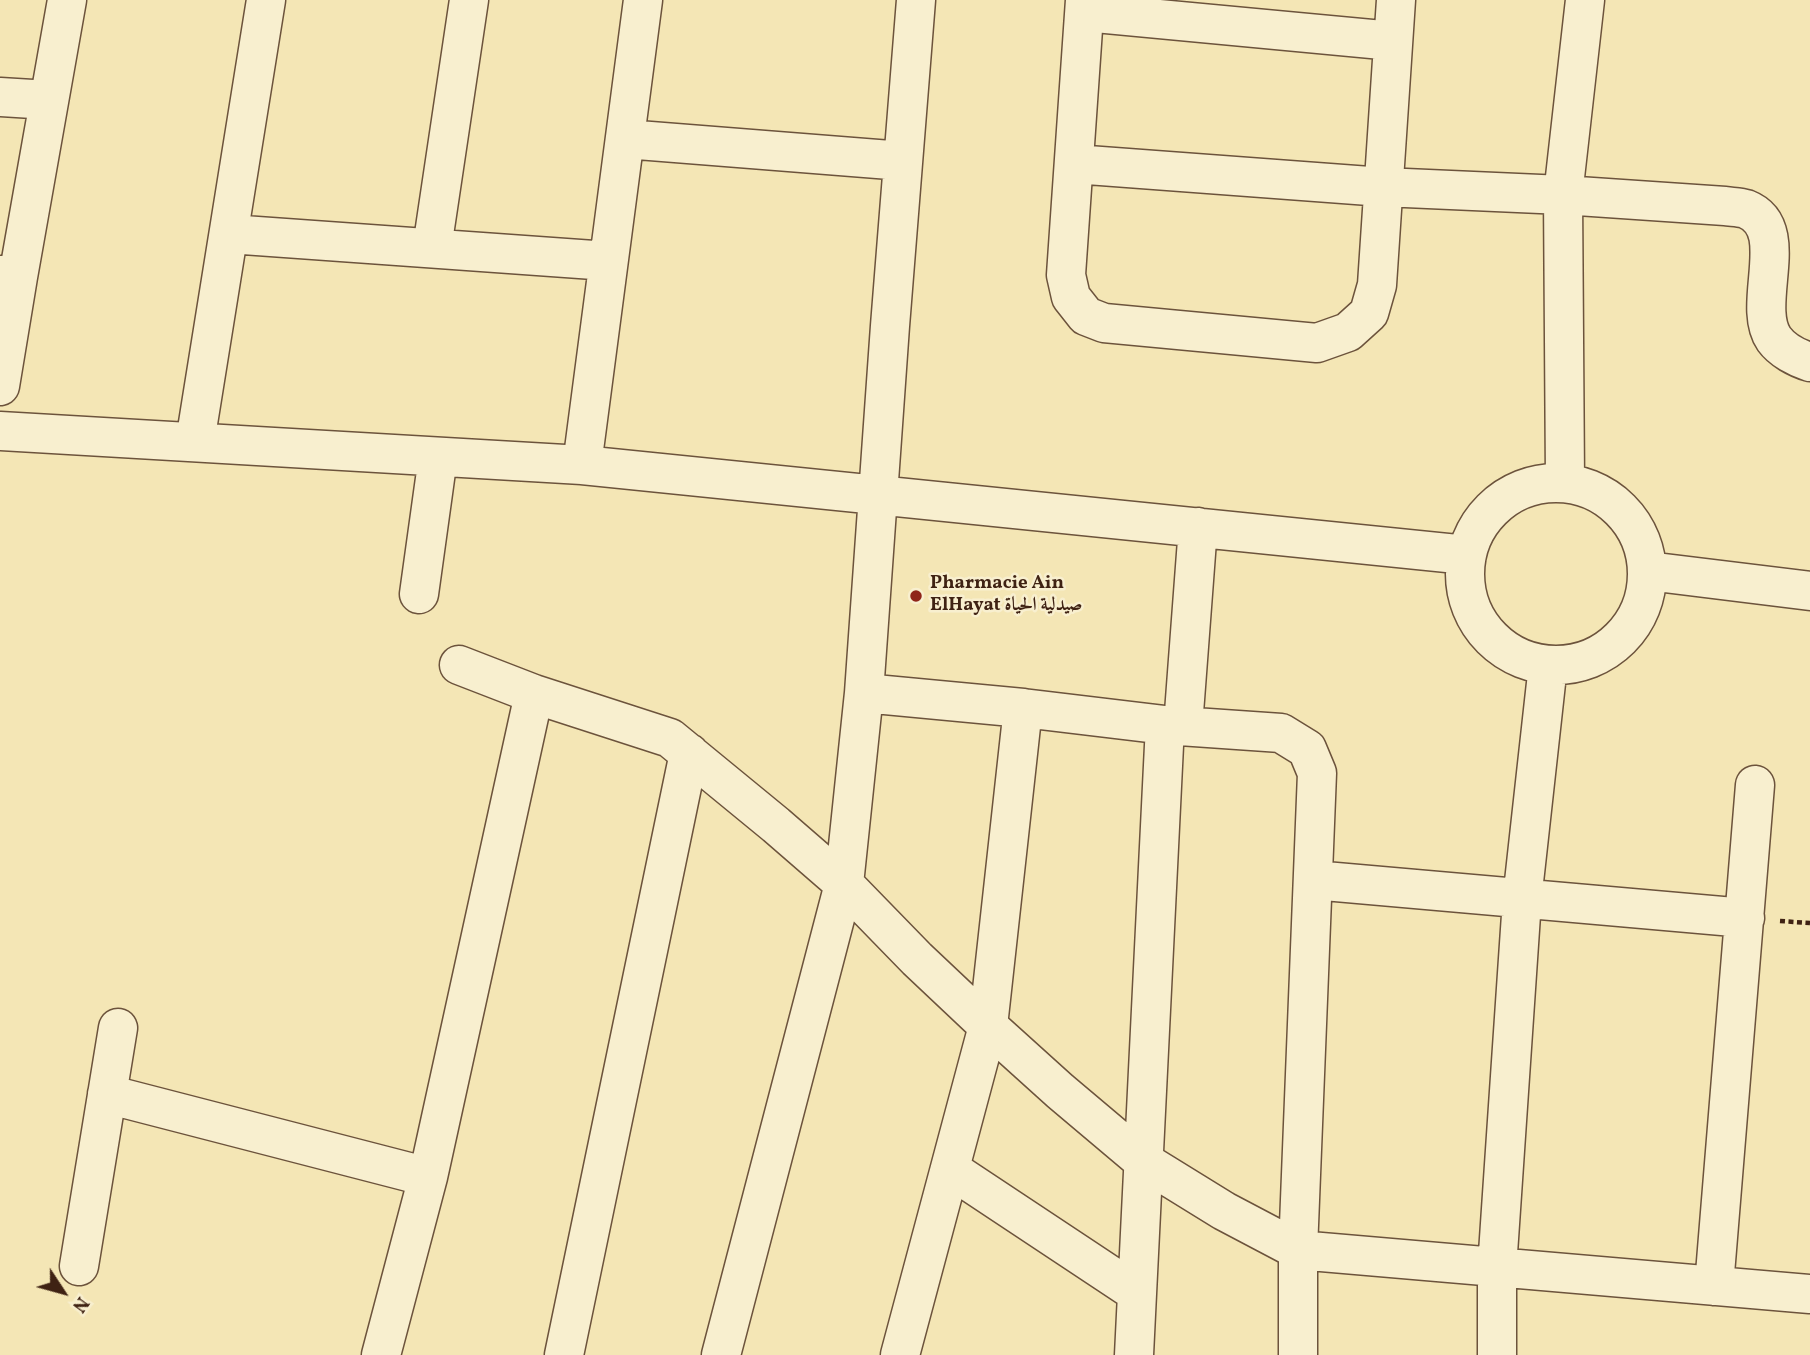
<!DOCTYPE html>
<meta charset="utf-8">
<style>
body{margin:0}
#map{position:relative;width:1810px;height:1355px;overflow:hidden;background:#f4e6b5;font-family:Vollkorn,serif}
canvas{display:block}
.north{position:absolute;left:28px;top:1257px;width:70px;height:70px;-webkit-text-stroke:5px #f8efcf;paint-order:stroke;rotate:126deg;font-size:19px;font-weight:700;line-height:28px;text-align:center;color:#3f2213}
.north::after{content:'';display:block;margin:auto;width:24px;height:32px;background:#3f2213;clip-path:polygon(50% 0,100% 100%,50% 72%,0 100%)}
</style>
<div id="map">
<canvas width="1810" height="1355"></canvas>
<div class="north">N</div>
</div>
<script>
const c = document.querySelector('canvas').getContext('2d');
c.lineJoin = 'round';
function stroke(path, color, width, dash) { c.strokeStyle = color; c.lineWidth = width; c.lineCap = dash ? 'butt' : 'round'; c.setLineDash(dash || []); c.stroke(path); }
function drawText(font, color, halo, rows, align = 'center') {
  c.font = font + ' Vollkorn,Amiri,serif'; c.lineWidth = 5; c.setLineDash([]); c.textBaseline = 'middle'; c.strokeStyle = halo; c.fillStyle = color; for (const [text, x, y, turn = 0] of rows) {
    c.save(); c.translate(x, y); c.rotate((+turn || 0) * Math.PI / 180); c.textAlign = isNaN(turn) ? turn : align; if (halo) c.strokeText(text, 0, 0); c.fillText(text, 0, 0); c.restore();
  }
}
const path = new Path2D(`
 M1780,921L1810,923`);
const minor = new Path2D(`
 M916,0L890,326L864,693L844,884L917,959L988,1026L1060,1091L1143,1161L1224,1211L1298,1250L1810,1294
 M1085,0L1066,275L1071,297L1086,316L1104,323L1317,343L1348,332L1369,313L1377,285L1396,0
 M1085,12L1393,41
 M0,97L49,100
 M625,139L903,161
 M1074,164L1383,187L1563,195L1725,206C1731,207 1740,207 1746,209C1794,228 1750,304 1774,339C1782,350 1797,358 1810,362
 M229,234L608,261
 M432,248L469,0
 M0,275L18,277L0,386
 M18,277L67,0
 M0,431L582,465L1467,555
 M195,442L266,0
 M582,465L643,0
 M1565,482L1563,195L1585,0
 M1465 574a91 91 0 1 1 182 0a91 91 0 1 1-182 0Z
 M1648,571L1810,591
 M419,594L438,457
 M459,665L534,694L670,738L776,825L844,884L721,1355
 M864,693L1023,708L1165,725L1281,733L1307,749L1317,773L1298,1250V1355
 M1183,726L1198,527
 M1313,880L1745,918
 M107,1094L428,1177
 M950,1169L1137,1293
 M79,1266L118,1028
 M1714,1286L1755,785
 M381,1355L428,1177L534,694
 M564,1355L689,753
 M900,1355L988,1026L1023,708
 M1134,1355L1165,725
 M1497,1355V1268L1522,900L1548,665`);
const markers = [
 [916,596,7,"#8f2418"]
];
const poiNames = [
 ["Pharmacie Ain",930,585],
 ["ElHayat صيدلية الحياة",930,607]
];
stroke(minor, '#6c533c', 41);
stroke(path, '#3f2213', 4.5, [5, 3.5]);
stroke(minor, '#f8efcf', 38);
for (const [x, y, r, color] of markers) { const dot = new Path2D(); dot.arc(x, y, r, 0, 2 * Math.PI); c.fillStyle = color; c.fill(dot); stroke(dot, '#f8efcf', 2.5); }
drawText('bold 19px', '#3f2213', '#f8efcf', poiNames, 'left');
</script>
